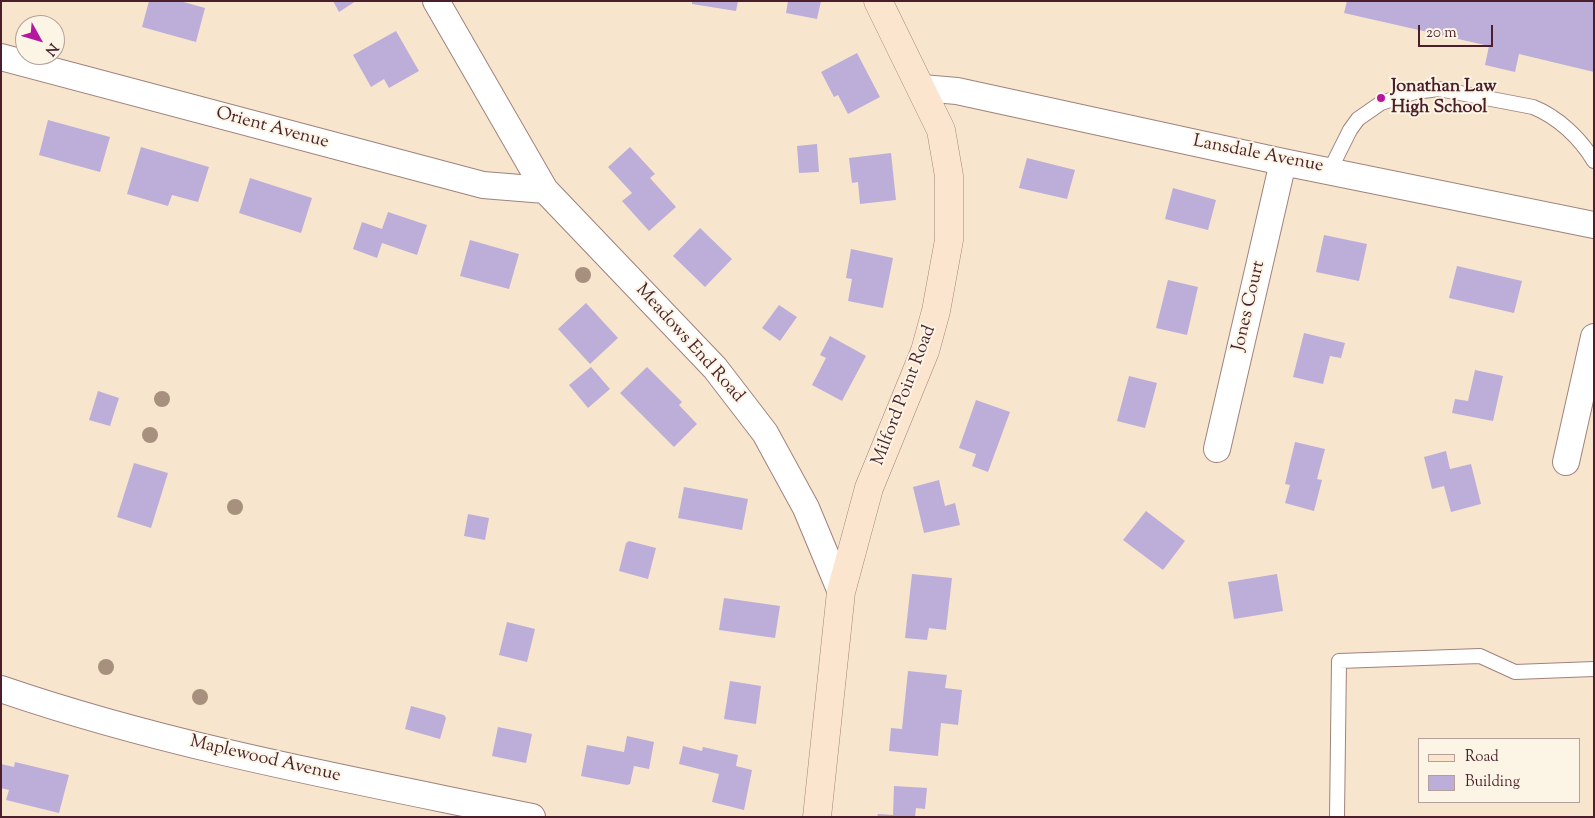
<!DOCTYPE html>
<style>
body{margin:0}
#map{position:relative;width:1595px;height:818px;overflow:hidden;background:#f7e6cd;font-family:"Sorts Mill Goudy",serif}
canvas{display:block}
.frame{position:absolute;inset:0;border:2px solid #4a1f2b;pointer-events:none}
.legend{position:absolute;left:1418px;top:738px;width:162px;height:65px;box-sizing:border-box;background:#fcf5e5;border:1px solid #b59f9b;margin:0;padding:6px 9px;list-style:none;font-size:15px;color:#4a1f2b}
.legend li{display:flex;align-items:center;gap:10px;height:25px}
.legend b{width:25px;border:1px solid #b59f9b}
.north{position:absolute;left:15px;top:15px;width:50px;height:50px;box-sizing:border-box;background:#fcf5e5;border:1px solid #b59f9b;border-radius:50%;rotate:129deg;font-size:14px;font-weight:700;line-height:20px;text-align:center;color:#4a1f2b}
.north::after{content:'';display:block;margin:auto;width:18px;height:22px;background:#b5179e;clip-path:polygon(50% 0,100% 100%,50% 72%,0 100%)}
.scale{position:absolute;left:1418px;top:25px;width:75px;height:22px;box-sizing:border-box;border:2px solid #4a1f2b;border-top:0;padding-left:6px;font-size:15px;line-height:18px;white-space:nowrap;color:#4a1f2b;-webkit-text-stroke:4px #fcf5e5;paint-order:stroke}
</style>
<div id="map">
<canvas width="1595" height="818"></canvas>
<div class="frame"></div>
<ul class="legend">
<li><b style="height:6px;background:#fce5cf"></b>Road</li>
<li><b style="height:14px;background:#bcaed9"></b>Building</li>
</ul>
<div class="north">N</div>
<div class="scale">20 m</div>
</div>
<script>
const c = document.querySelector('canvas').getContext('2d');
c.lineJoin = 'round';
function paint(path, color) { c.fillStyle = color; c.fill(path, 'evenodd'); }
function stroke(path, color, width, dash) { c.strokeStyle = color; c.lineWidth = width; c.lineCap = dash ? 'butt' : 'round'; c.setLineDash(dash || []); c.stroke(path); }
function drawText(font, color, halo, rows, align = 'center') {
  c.font = font + ' "Sorts Mill Goudy",serif'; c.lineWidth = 4; c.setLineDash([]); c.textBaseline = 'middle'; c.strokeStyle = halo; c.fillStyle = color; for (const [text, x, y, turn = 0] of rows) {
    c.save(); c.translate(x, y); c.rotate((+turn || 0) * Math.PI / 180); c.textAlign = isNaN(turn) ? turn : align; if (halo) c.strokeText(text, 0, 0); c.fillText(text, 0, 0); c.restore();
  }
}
const building = new Path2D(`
 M149,1H180L205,8L196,42L142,27Z
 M333,1H356L339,12Z
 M692,1H738L736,11L692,4Z
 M788,1H821L817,19L786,13Z
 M1347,1H1594V72L1519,54L1515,72L1485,65L1489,46L1344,13Z
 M396,31L419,71L389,88L384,79L371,87L353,55Z
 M857,53L880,97L848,114L838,95L834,97L821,72Z
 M48,120L110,137L100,172L39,155Z
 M817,144L819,172L799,173L797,146Z
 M141,147L209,167L198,202L172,195L168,206L127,194Z
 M630,147L655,174L650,178L676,207L649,231L622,201L632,193L608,167Z
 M891,153L896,200L860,204L858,182L852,183L849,158Z
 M1027,158L1075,170L1067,199L1019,188Z
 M250,178L312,198L301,233L239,213Z
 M1173,188L1216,200L1208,230L1165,219Z
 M388,212L427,225L417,255L382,243L377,258L353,249L362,222L382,229Z
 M700,228L732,259L705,287L673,256Z
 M1324,235L1367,244L1359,281L1316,272Z
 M470,240L519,254L509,289L460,276Z
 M851,249L893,258L883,308L848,301L852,279L846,278Z
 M1457,266L1522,281L1514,313L1449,298Z
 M1168,280L1198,287L1187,335L1156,328Z
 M586,303L618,338L590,364L558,329Z
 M779,305L797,317L780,341L762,328Z
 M1304,333L1345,343L1341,358L1330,356L1323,384L1293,377Z
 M830,336L866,356L842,401L812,385L826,358L820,355Z
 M591,367L610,389L588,408L569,385Z
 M647,367L682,402L679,405L697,424L674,447L620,393Z
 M1475,370L1503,376L1493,421L1452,413L1455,399L1468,401Z
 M1129,376L1157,383L1145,428L1117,421Z
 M98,391L119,398L110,426L89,420Z
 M976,400L1010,412L988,472L972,466L976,454L959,448Z
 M1295,442L1325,449L1317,479L1322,480L1314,511L1285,503L1290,485L1285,484Z
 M1446,451L1450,469L1471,464L1481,504L1451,512L1444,486L1432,489L1424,457Z
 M134,463L168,473L151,528L117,517Z
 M939,480L945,506L955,503L960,525L924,533L913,487Z
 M684,487L748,499L742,530L678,518Z
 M1146,511L1185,541L1163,570L1123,540Z
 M468,514L489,518L485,540L464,536Z
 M629,541L656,548L648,579L619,571L626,543Z
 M912,574L952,578L946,630L929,628L927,640L905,638Z
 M1277,574L1283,611L1234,619L1228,582Z
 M724,598L780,606L775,638L719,630Z
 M507,622L535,629L527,662L499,655Z
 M908,671L947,675L945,688L962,690L958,725L941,723L938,756L889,751L891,728L902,729Z
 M730,681L761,686L756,724L724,719Z
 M411,706L444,715L446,718L440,739L405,729Z
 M498,727L532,734L526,763L492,756Z
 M627,736L654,742L649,769L634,766L630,784L627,785L581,776L587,745L624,752Z
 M683,746L702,751L703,747L738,755L736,766L752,770L744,810L712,802L719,774L679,764Z
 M15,762L69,775L59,813L6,800L9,790L1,788V764L14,767Z
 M894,786L927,788L925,809L916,808L915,817H877L878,814L893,815Z`);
const service = new Path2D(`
 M1330,170L1350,130L1358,119L1381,103L1415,92L1439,89L1533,107C1558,117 1580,138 1594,161
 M1337,817L1339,661L1480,656L1515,672L1594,669`);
const minor = new Path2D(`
 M436,1L545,190L715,368L765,433L806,508L841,592
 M1,57L483,185L545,190
 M922,88L957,91L1283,162L1594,225
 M1217,449L1283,162
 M1566,462L1594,337
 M1,689C173,748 354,780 532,817`);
const secondary = new Path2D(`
 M817,817L841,592L869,488L925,351L936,311L949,240V176L941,130L878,1`);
const trees = [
 [583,275],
 [162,399],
 [150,435],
 [235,507],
 [106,667],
 [200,697]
];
const markers = [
 [1381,98,5,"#b5179e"]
];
const poiNames = [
 ["Jonathan Law",1391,88],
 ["High School",1391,109]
];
const streetNames = [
 ["Orient Avenue",272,129,15],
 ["Lansdale Avenue",1258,155,11],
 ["Jones Court",1250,306,-77],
 ["Meadows End Road",689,344,48],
 ["Milford Point Road",905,396,-69],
 ["Maplewood Avenue",265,760,13]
];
paint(building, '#bcaed9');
stroke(service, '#a0827c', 16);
stroke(minor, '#a0827c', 28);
stroke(secondary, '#a0827c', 29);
stroke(service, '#fff', 14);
stroke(minor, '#fff', 26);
stroke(secondary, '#fce5cf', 28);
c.fillStyle = '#a7917e';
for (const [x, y] of trees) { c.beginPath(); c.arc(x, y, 8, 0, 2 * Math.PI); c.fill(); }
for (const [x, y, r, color] of markers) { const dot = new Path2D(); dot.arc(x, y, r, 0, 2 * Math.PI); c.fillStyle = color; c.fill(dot); stroke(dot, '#fcf5e5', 2); }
drawText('bold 18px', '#4a1f2b', '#fcf5e5', poiNames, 'left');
drawText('18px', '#4a1f2b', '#fcf5e5', streetNames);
</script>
